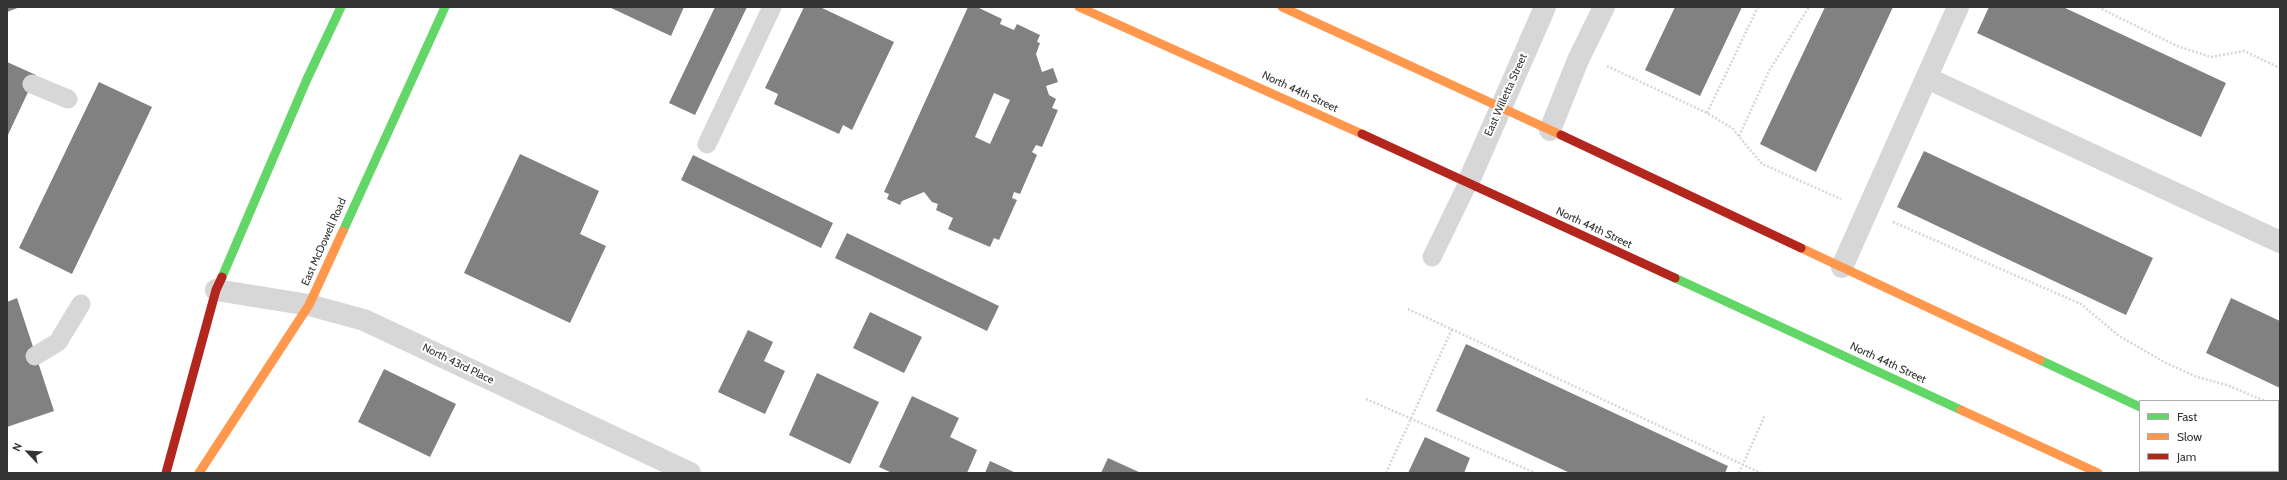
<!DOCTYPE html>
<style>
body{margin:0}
#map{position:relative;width:2287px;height:480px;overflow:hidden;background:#fff;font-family:Cabin,sans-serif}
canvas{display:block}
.frame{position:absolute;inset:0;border:8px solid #333;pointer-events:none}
.legend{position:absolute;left:2139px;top:400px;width:140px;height:72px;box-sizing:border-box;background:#fff;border:1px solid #adadad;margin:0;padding:5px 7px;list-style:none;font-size:12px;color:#333}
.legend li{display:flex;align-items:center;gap:8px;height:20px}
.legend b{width:20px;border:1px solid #adadad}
.north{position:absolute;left:8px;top:432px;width:40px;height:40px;-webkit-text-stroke:3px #fff;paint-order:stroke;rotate:295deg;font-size:11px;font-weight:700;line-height:16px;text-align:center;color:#333}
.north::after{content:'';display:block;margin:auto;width:14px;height:18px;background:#333;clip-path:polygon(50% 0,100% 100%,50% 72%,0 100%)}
</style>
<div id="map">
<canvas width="2287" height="480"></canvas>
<div class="frame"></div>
<ul class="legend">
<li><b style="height:5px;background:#63d668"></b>Fast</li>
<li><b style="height:5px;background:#ff974d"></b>Slow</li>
<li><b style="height:5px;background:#b3261e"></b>Jam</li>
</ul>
<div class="north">N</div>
</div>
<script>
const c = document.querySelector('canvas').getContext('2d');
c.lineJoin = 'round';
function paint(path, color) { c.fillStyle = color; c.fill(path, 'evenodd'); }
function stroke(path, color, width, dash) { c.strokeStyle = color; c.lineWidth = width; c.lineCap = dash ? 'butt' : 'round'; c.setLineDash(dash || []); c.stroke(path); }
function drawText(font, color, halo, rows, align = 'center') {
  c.font = font + ' Cabin,sans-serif'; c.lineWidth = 4; c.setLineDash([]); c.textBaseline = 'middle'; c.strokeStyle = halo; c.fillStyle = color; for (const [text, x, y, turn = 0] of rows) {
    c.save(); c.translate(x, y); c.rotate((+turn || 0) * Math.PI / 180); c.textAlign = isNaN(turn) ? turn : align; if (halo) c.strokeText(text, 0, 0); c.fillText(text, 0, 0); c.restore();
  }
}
const building = new Path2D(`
 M7,7H20L7,12Z
 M609,7H684L671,36Z
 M715,7H747L695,115L669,103Z
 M804,7H820L894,42L852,130L843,125L839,134L774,104L778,94L765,88Z
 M968,7H977L1002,19L1000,24L1014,30L1017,24L1040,35L1037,42L1040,43L1036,54L1042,72L1053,68L1058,82L1046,86L1049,95L1056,99L1052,108L1058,110L1042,147L1036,145L1032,152L1037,155L1020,194L1014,192L1012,198L1017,200L999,240L994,238L990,247L948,229L953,218L936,210L938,204L932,202L924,192L902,201L900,205L887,199L889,194L884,192ZM994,93L1010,100L990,144L975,137Z
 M1675,7H1742L1700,96L1645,70Z
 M1825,7H1893L1816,172L1760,144Z
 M1989,7H2063L2226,83L2201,137L1977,33Z
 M7,62L36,75L7,137Z
 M99,82L152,107L72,274L19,248Z
 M1924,151L2153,258L2126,315L1897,207Z
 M520,154L599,191L580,234L606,246L570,323L464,273Z
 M693,155L833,223L821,248L681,180Z
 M847,233L999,306L987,331L835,258Z
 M17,298L54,411L7,427V302Z
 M2231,298L2280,321V388L2206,353Z
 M870,312L922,337L904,373L853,348Z
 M748,330L773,342L764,361L785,371L765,414L718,392Z
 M1466,344L1728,466L1725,473H1570L1436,411Z
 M384,369L456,404L430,457L358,422Z
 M817,373L879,402L850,464L789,435Z
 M912,396L959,418L950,437L977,450L967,473H892L879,467Z
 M1425,437L1470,458L1464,473H1408Z
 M1108,458L1141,473H1101Z
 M990,461L1016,473H985Z`);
const path = new Path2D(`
 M2098,7L2177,46L2211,57L2244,51L2280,68
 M1607,66L1707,113L1732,128L1762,164L1841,199
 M1707,113L1758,7
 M1739,136L1769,71L1809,7
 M1893,222L2081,304L2119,336L2166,363L2197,377L2227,385L2265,401
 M1408,309L1761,473
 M1366,399L1535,473
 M2278,406L2280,407
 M1386,473L1452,329
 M1739,473L1765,415`);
const lane = new Path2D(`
 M32,84L68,99
 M707,144L772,7
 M1432,257L1468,183
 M35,356L58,342L81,304`);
const street = new Path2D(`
 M1927,78L2280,242
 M1550,130L1578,60L1604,7
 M1468,183L1545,7
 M1842,267L1958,7
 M216,290L309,305L364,320L690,473`);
const fast = new Path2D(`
 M343,231L445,7
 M222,277L307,79L341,7
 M1675,278L1961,410
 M2040,360L2140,407`);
const slow = new Path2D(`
 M1079,7L1362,134
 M1282,7L1561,135
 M1801,248L2040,360
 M1961,410L2098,473
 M199,473L309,305L343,231`);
const jam = new Path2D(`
 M1362,134L1675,278
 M1561,135L1801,248
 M2277,471L2280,472
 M166,473L216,290L222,277`);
const streetNames = [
 ["North 44th Street",1300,92,25],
 ["East Willetta Street",1506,95,-66],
 ["North 44th Street",1594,228,25],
 ["East McDowell Road",324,242,-66],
 ["North 44th Street",1888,363,25],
 ["North 43rd Place",458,364,26]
];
paint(building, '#818181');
stroke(path, '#d6d6d6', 2.5, [2, 2]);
stroke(lane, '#d7d7d7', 19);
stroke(street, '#d7d7d7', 22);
stroke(fast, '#63d668', 9);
stroke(slow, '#ff974d', 9);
stroke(jam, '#b3261e', 9);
drawText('11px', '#333', '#fff', streetNames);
</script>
